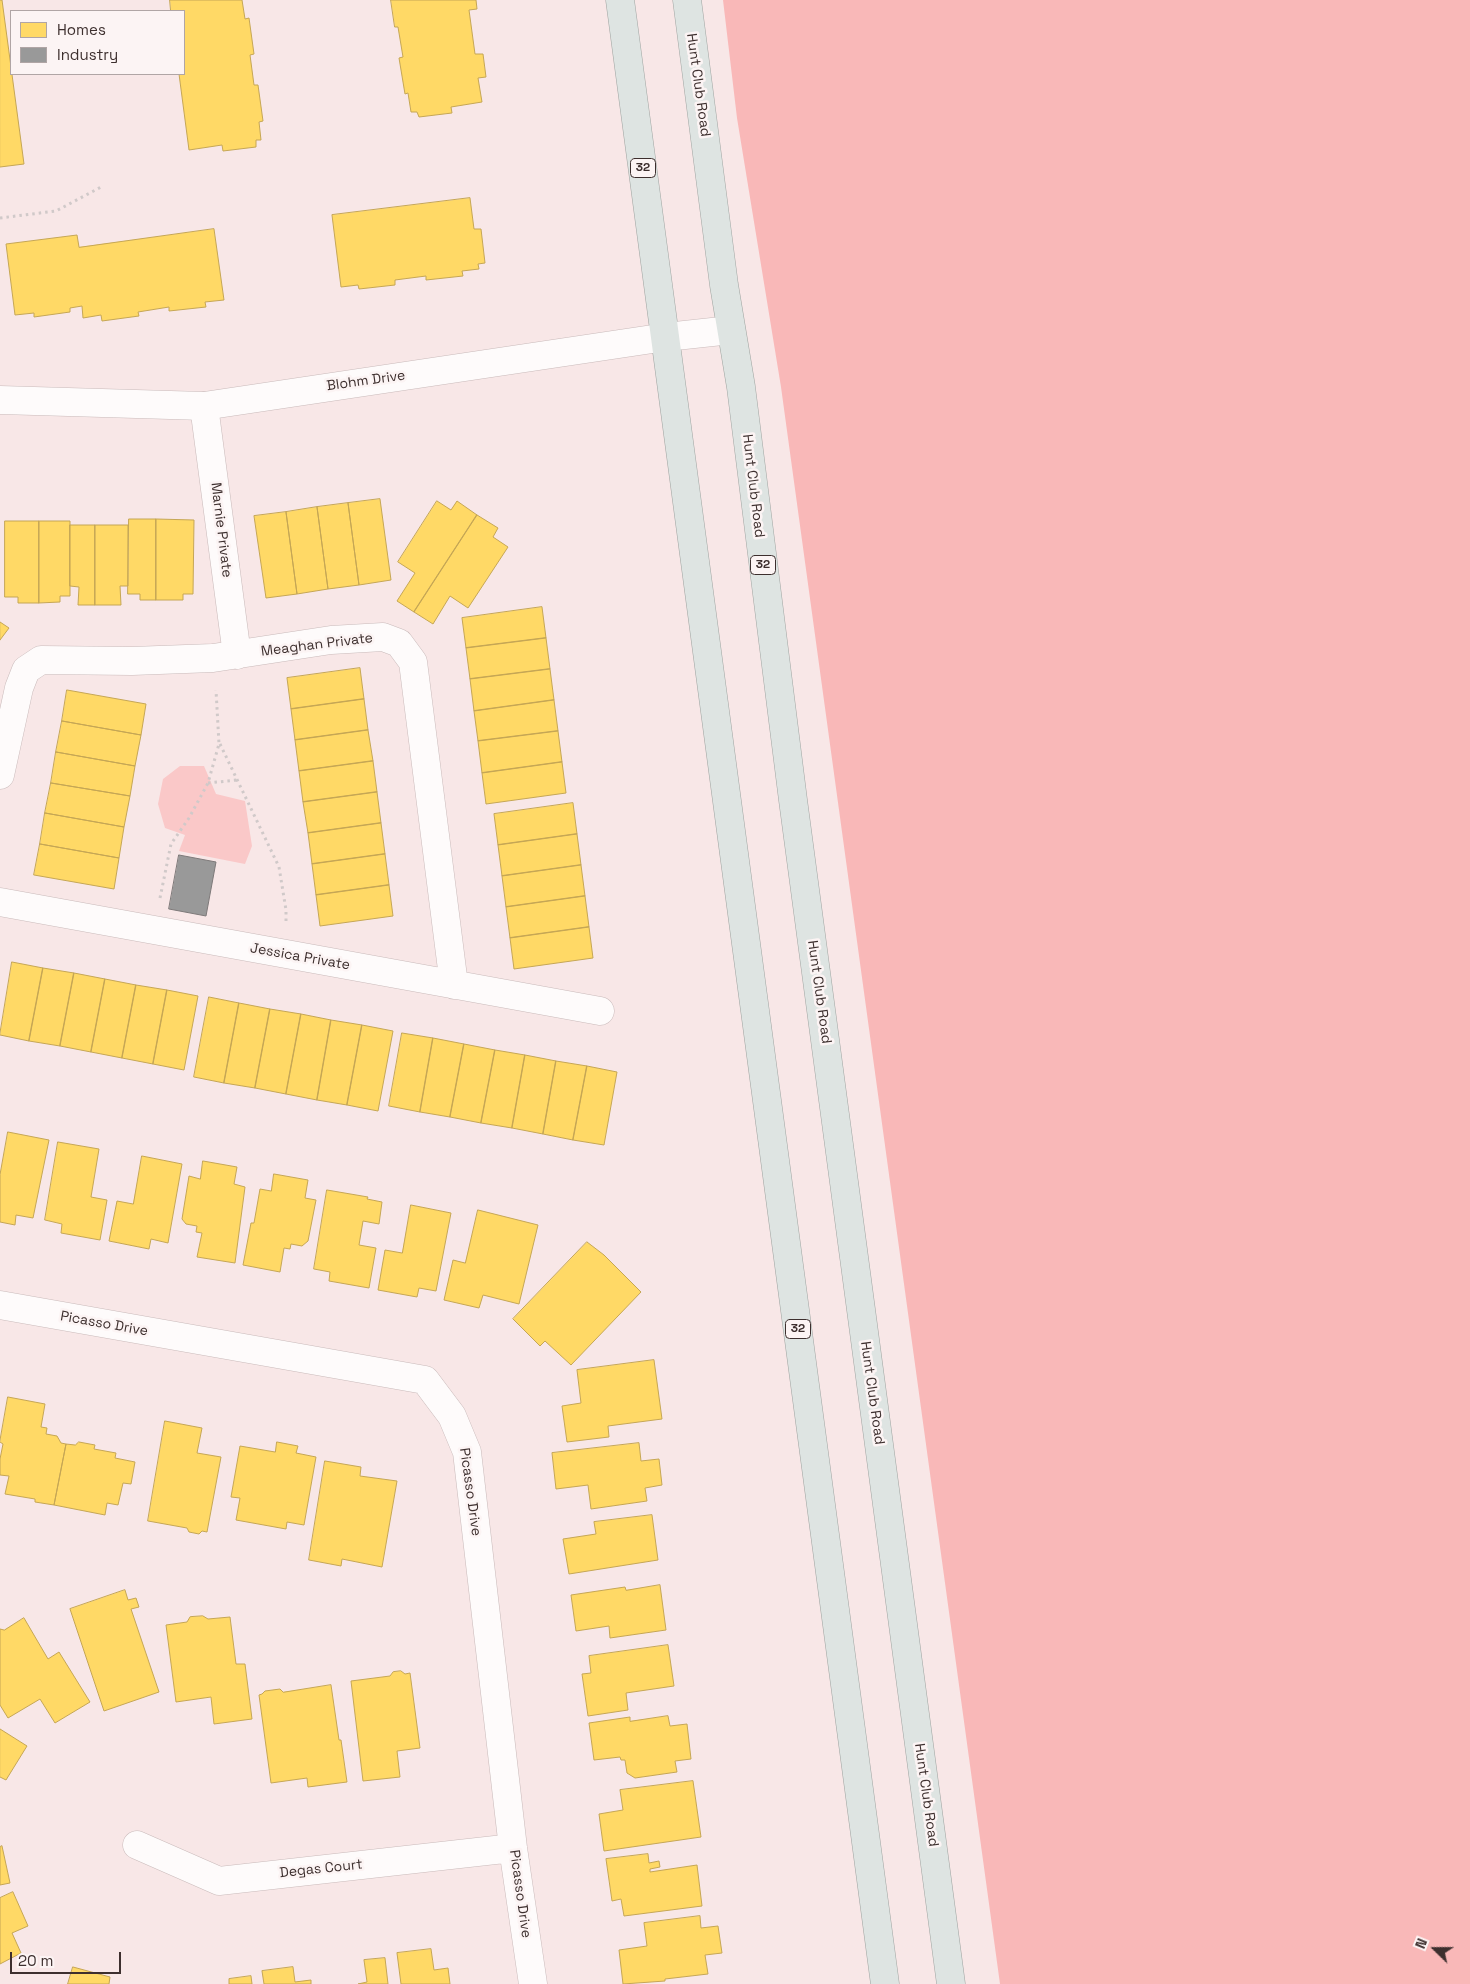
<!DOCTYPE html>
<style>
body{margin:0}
#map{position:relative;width:1470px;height:1984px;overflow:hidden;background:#f8e7e7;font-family:"Space Grotesk",sans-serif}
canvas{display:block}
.legend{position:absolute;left:10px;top:10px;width:175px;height:65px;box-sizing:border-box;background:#fcf4f4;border:1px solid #b0a5a5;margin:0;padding:6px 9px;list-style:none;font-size:15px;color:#3d2f2e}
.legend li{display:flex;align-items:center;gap:10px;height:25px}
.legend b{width:25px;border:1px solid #b0a5a5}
.north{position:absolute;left:1410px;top:1924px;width:50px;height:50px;-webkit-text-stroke:4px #fcf4f4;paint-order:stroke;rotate:292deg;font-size:14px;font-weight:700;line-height:20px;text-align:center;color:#3d2f2e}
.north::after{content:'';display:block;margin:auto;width:18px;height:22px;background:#3d2f2e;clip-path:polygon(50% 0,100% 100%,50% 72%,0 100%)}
.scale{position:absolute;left:10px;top:1952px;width:111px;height:22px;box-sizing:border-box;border:2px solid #3d2f2e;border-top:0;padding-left:6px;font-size:15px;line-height:18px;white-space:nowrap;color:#3d2f2e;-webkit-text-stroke:4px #fcf4f4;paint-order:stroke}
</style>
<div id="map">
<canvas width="1470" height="1984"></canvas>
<ul class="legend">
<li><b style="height:14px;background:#ffd966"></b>Homes</li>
<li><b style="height:14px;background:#999"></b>Industry</li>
</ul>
<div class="north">N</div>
<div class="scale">20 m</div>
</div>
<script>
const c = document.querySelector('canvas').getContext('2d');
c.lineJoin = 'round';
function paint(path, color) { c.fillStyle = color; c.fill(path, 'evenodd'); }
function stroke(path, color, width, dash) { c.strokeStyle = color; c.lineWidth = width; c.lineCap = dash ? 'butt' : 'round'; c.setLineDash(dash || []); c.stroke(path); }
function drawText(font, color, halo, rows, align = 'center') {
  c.font = font + ' "Space Grotesk",sans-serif'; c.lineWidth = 5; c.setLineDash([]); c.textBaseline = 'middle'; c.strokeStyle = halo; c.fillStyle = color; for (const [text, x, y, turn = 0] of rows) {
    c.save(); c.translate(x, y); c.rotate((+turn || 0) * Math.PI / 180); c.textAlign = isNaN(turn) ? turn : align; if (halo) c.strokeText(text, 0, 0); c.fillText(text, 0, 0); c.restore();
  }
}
const green = new Path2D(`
 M180,766H204L216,794L245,801L252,846L245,864L179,851L185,835L165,828L158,804L163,779Z`);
const forest = new Path2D(`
 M723,0H1470V1984H1000L781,387L737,118Z`);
const homes = new Path2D(`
 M0,0H2L24,164L0,167Z
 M170,0H242L245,19L249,18L254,54L250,55L254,85H258L263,121L259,122L261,140H256V147L223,151L222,145L189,150L179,74H184V11H171Z
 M391,0H476L477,9L469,10L475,54H483L486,77L478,78L482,102L451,107L452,113L419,117L417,112H411L408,93L405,94L399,58L403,57L398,27H395Z
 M470,198L474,229H481L485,263L478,264L479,269L462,271L463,276L426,280V276L395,280V285L359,289L358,285L341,287L332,215Z
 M214,229L224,300L205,302L206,307L169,311V307L138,312L139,316L102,321L101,315L83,318L82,306L70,308V312L34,317V313L15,315L6,244L77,235L79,247Z
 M380,499L391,580L359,585L348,503Z
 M437,501L451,510L457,501L477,515L414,612L397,601L415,573L398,562Z
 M348,503L359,585L328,589L317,507Z
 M317,507L328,589L297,594L286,512Z
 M286,512L297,594L266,598L254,516Z
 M477,515L498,528L493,537L508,547L468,608L450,596L433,624L414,612Z
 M129,519H156V600H140V594H128Z
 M156,519L194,520L193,594H183V600H156Z
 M5,521H39V603H18V597H5Z
 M39,521H70V596H60V602L39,603Z
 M70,525H95V605H78L79,587L70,586Z
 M95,525H128V586H120L121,605H95Z
 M542,607L546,638L466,648L462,618Z
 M0,622L9,628L0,640Z
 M546,638L550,669L470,679L466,648Z
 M360,668L364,699L291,709L287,678Z
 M550,669L554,700L474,711L470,679Z
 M67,690L146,704L141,735L62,721Z
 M364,699L368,730L295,740L291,709Z
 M554,700L558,731L478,741L474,711Z
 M62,721L141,735L135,766L56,752Z
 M368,730L373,761L299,771L295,740Z
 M558,731L562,762L482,773L478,741Z
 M56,752L135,766L130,796L51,783Z
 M373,761L377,792L303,802L299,771Z
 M562,762L566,793L486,804L482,773Z
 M51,783L130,796L124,827L45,813Z
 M377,792L381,823L308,833L303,802Z
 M573,803L577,834L498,845L494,814Z
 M45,813L124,827L119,858L40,844Z
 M381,823L385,854L312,864L308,833Z
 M577,834L581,865L502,876L498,845Z
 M40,844L119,858L114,889L34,875Z
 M385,854L389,885L316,895L312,864Z
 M581,865L585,896L506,907L502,876Z
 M389,885L393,916L320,926L316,895Z
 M585,896L589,927L510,938L506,907Z
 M589,927L593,958L514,969L510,938Z
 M12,962L43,968L29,1041L0,1035Z
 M43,968L74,973L60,1046L29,1041Z
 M74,973L105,979L91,1052L60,1046Z
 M105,979L136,985L122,1058L91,1052Z
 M136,985L167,990L153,1064L122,1058Z
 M167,990L198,996L184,1070L153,1064Z
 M209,997L239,1003L224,1083L194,1077Z
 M239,1003L270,1009L255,1088L224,1083Z
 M270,1009L301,1014L286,1094L255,1088Z
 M301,1014L331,1020L317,1100L286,1094Z
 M331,1020L362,1025L347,1105L317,1100Z
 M362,1025L393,1031L378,1111L347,1105Z
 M402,1033L433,1038L420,1112L389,1106Z
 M433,1038L464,1044L450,1117L420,1112Z
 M464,1044L495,1050L481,1123L450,1117Z
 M495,1050L525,1055L512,1128L481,1123Z
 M525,1055L556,1061L543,1134L512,1128Z
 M556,1061L587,1066L573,1140L543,1134Z
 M587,1066L617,1072L604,1145L573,1140Z
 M8,1132L49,1140L33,1218L16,1215L15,1225L0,1222V1175Z
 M58,1142L99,1149L91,1197L107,1200L100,1240L61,1233L62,1224L45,1220Z
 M142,1156L182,1164L168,1243L151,1239L149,1249L109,1241L117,1201L133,1204Z
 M203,1161L237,1167L234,1184L245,1187L235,1263L197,1257L202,1233L196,1232L197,1226L186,1224L182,1219L189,1176L200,1179Z
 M274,1174L308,1180L305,1198L316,1200L308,1241L302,1246L291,1244L290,1249L284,1248L280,1272L243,1265L251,1223H254L260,1189L271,1191Z
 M327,1190L368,1197L367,1199L382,1202L379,1224L363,1221L359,1245L376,1248L369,1288L329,1281L330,1272L314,1269Z
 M411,1205L451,1213L436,1291L419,1288L417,1297L378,1290L385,1250L402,1253Z
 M478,1210L538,1225L519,1304L483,1295L479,1308L444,1300L453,1260L465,1263Z
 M587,1242L604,1255L641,1292L571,1365L545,1341L540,1346L513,1319Z
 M654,1360L662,1419L608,1426L609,1437L567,1442L562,1406L581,1403L577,1370Z
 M8,1397L45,1404L41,1427L47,1428L46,1434L57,1436L61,1443L66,1444L54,1505L35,1502V1499L5,1494L9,1476L0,1475V1459L3,1444L0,1442Z
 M165,1421L202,1428L197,1453L221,1457L207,1532L202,1531L199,1534L189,1532L187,1528L148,1521Z
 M79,1442L95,1445L94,1449L116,1453L115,1458L135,1462L131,1484L123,1483L118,1505L107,1503L105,1515L54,1505L66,1444L75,1445Z
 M277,1442L298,1446L296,1453L316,1457L304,1525L287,1522L286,1529L236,1520L240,1498L231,1497L240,1446L275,1452Z
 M639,1443L641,1461L659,1459L662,1485L645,1488L647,1501L591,1509L588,1485L556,1489L552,1453Z
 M325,1461L361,1467L360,1476L397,1481L382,1567L342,1559L341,1566L309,1560Z
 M652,1515L658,1560L569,1574L563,1539L596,1534L594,1522Z
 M660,1585L666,1630L610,1638L609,1626L576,1631L571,1595L625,1587L626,1590Z
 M125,1590L128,1600L136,1598L139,1607L131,1609L159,1692L104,1711L70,1609Z
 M203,1616L208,1619L230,1617L236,1664H245L252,1719L214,1724L211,1697L176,1702L166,1625L187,1622L190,1617Z
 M24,1618L48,1659L59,1652L90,1702L55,1723L40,1699L8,1718L0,1705V1629L4,1630Z
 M668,1645L674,1686L626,1693L628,1710L588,1716L582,1674L591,1673L589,1656Z
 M401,1671L405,1674L410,1673L420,1748L397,1751L400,1777L363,1781L351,1681L390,1676L393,1672Z
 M331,1685L339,1740H341L347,1782L308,1787L307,1778L271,1783L259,1695L262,1694L265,1691L280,1689L283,1692Z
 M668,1716L670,1726L687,1724L691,1759L675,1761L677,1772L635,1778L627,1773L625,1760H621L620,1757L594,1760L589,1723L630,1717V1721Z
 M0,1729L27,1746L6,1780L0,1777Z
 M693,1781L701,1837L604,1851L599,1814L623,1810L620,1790Z
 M2,1846L10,1883L0,1885V1847Z
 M648,1854L649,1863L659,1861L660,1867L650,1869V1872L697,1865L702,1906L624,1916L621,1899L612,1901L606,1859Z
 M13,1892L28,1926L12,1933L21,1953L0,1964V1898Z
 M700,1916L701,1928L718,1926L722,1953L705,1955L708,1974L665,1979V1981L623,1984L619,1950L647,1946L644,1923Z
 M431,1949L434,1970L448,1968L450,1984H401L397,1953Z
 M385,1958L388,1984H358L367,1982L364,1960Z
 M73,1967L110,1977L109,1984H68Z
 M293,1967L295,1982L311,1980V1984H264L262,1971Z
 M251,1976L252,1984H229V1979Z`);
const industry = new Path2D(`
 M179,855L216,862L206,916L169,909Z`);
const path = new Path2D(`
 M0,218L56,211L103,186
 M220,744L279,867L286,910V921
 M208,783L237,780
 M160,898L171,844L189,818L208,783L219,744L216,690`);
const street = new Path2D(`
 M204,406L237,655
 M0,775L19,688L26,670L41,660L132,661L213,658L331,640L383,637L399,643L413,662L454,985
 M0,902L600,1011
 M0,1305L425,1380L452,1416L467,1452L513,1848L533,1984
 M137,1845L219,1881L513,1848`);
const secondary = new Path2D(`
 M0,400L204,406L666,337L731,330`);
const primary = new Path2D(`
 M620,0L885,1984
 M687,0L724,285L741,387L793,800L951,1984`);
const shields = [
 [643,168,25],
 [763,565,25],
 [798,1329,25]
];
const shieldNames = [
 ["32",643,168],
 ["32",763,565],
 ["32",798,1329]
];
const streetNames = [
 ["Hunt Club Road",698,85,82],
 ["Blohm Drive",366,381,-8],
 ["Hunt Club Road",753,486,83],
 ["Marnie Private",221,530,83],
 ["Meaghan Private",317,645,-7],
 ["Jessica Private",300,957,10],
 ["Hunt Club Road",819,992,82],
 ["Picasso Drive",104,1324,10],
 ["Hunt Club Road",872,1393,82],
 ["Picasso Drive",470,1492,82],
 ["Hunt Club Road",926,1795,82],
 ["Degas Court",321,1869,-6],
 ["Picasso Drive",520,1894,82]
];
paint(green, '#fac8c8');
paint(forest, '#f9b8b8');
paint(homes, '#ffd966');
stroke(homes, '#c5a655', 1);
paint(industry, '#999');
stroke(industry, '#7d7979', 1);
stroke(street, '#c9baba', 29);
stroke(secondary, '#c9baba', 29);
stroke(primary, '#9fa4a1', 29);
stroke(path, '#d0c9c9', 3, [2.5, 4]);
stroke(street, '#fefbfb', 28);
stroke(secondary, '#fefbfb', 28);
stroke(primary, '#dee4e2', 28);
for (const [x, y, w] of shields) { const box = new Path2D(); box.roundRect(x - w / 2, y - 9.5, w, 19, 4); c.fillStyle = '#fcf4f4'; c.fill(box); stroke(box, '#3d2f2e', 1); }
drawText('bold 12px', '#3d2f2e', null, shieldNames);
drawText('14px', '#3d2f2e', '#fcf4f4', streetNames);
</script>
